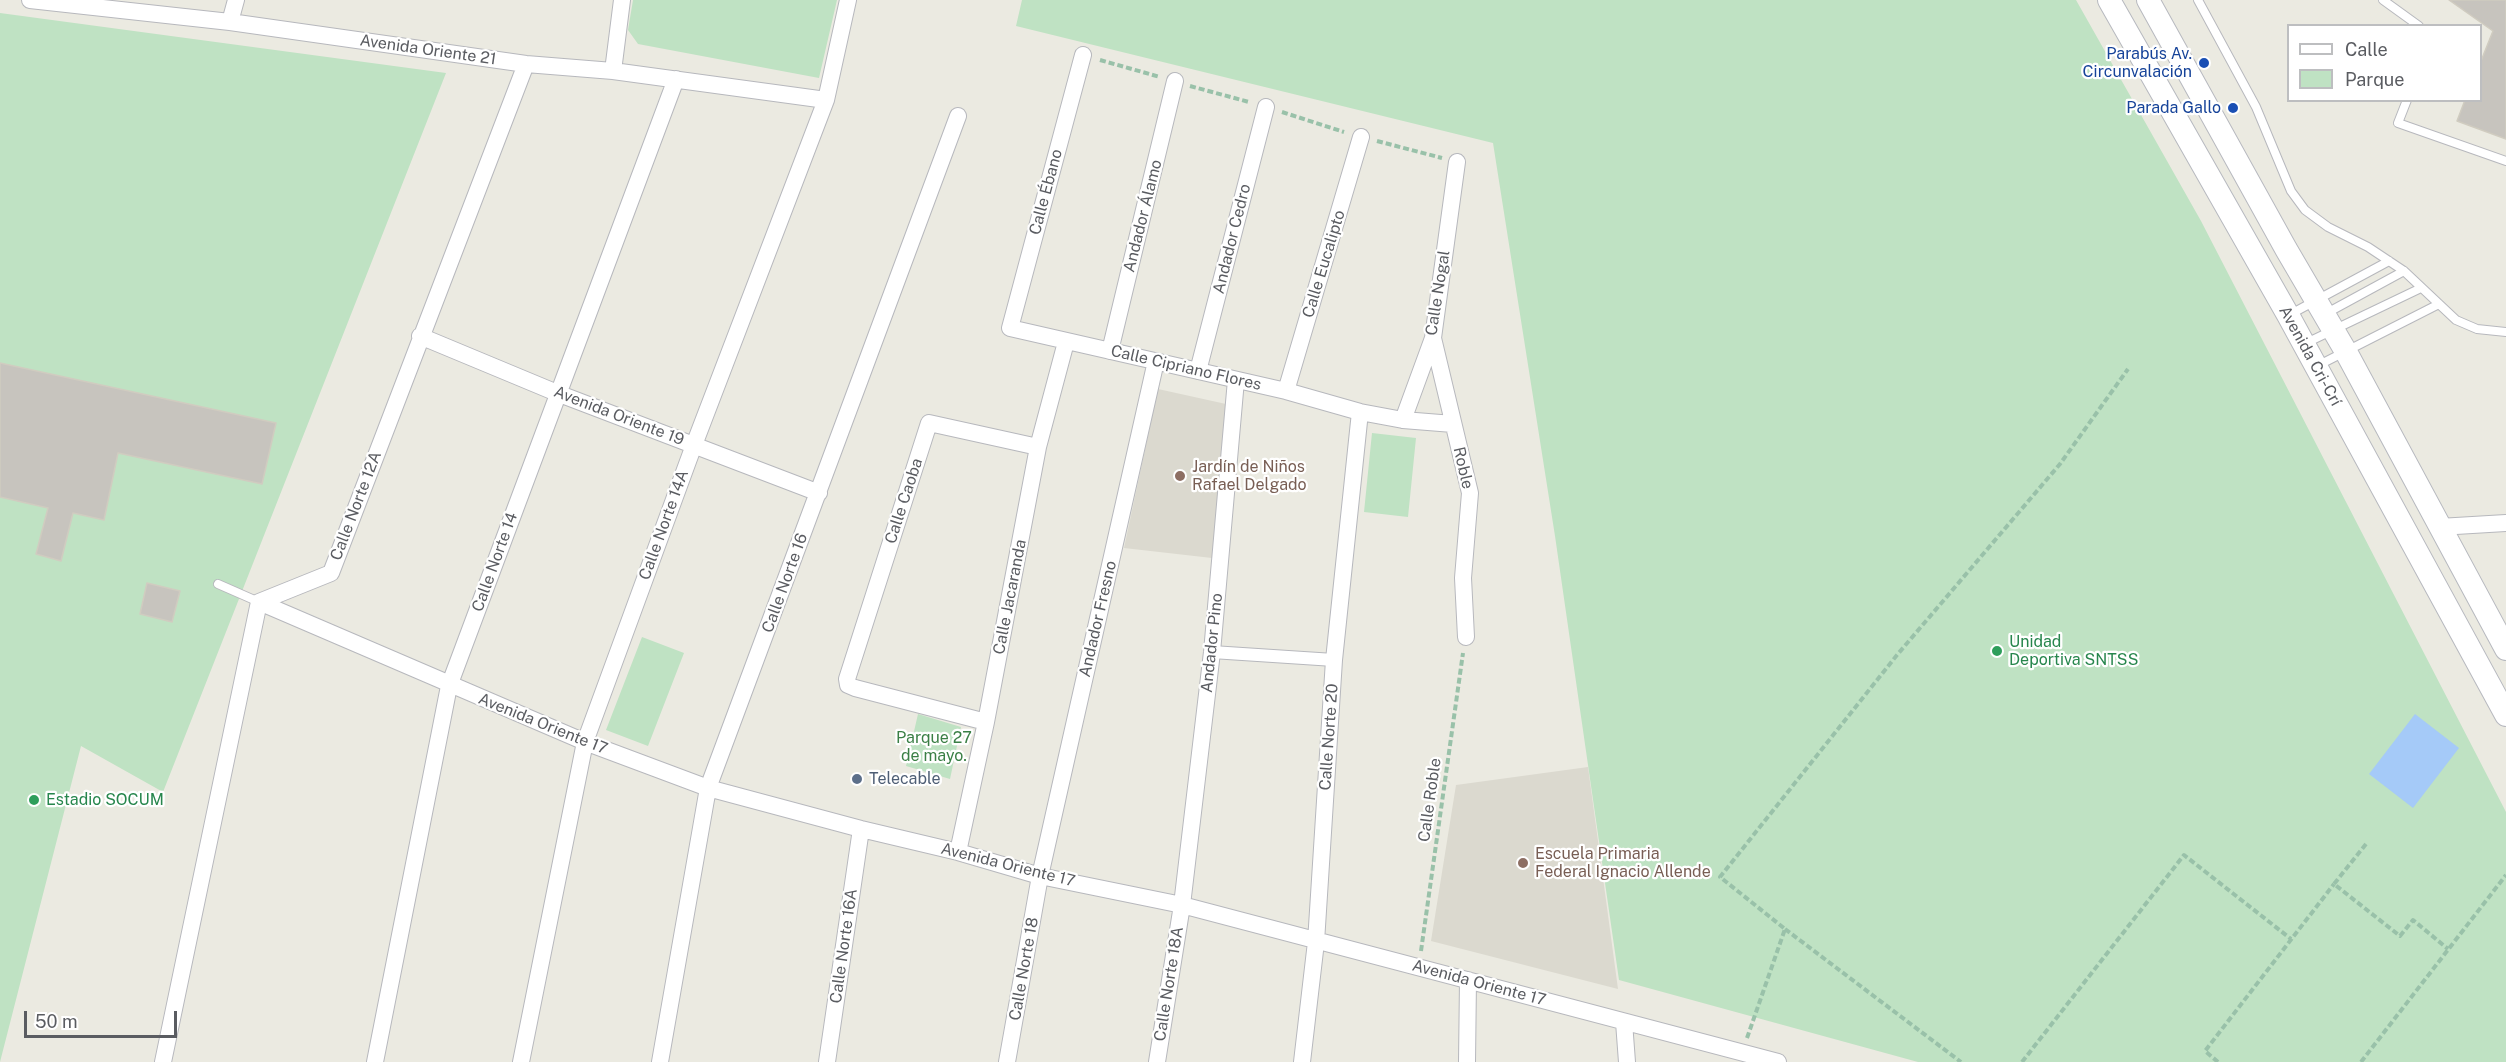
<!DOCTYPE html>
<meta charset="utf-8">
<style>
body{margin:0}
#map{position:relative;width:2506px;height:1062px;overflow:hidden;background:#ebeae1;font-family:"Public Sans",sans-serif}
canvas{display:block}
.legend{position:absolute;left:2287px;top:24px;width:195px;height:78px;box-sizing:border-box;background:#fff;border:2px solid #bdbec0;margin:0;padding:8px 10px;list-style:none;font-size:18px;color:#5a5c61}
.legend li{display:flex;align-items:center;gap:12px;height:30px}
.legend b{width:30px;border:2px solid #bdbec0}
.scale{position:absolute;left:24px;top:1011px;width:153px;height:27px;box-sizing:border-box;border:3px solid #5a5c61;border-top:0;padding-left:8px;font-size:18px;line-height:21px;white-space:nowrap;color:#5a5c61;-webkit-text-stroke:4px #fff;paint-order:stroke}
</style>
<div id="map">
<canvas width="2506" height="1062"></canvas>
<ul class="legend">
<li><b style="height:8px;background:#fff"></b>Calle</li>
<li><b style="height:16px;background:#bfe2c3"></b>Parque</li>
</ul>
<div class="scale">50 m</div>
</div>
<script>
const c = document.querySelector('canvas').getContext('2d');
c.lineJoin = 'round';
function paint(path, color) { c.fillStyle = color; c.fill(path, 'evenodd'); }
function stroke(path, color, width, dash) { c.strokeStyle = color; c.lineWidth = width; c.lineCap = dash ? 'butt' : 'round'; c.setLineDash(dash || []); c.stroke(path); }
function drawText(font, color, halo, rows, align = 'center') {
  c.font = font + ' "Public Sans",sans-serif'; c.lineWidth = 4.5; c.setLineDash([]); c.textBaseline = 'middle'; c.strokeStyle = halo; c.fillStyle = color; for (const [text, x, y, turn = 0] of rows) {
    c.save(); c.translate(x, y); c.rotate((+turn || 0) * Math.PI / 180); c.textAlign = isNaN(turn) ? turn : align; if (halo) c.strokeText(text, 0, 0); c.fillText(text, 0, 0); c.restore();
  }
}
const education = new Path2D(`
 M1158,389L1226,404L1212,558L1124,548Z
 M1588,767L1618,989L1431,941L1456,785Z`);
const green = new Path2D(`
 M633,0H837L819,78L638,44L628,30Z
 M1022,0H2076L2201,221L2506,812V1062H1918L1619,980L1555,536L1493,143L1016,26Z
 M0,13L446,73L163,792L81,746L0,1062Z
 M1372,433L1416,438L1408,517L1364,512Z
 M642,637L684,653L648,746L606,730Z
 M918,714L961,727L950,779L906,766Z`);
const water = new Path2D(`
 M2415,714L2459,748L2413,808L2369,774Z`);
const building = new Path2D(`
 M2449,0H2506V139L2457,121L2465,100H2481V61L2493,31Z
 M0,363L276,423L262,484L118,453L104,520L73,513L61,561L36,554L48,508L0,497Z
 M147,583L180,591L172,622L140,614Z`);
const path = new Path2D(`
 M1100,60L1160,77
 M1190,86L1249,102
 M1282,112L1344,132
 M1377,141L1442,158
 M2366,844L2334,884L2400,936L2413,920L2448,949
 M1785,929L1961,1062
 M1421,951L1463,653
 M1747,1038L1785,929L1720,877L1897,655L2060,464L2128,369
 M2022,1062L2184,855L2291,939
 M2218,1062L2205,1051L2334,884
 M2361,1062L2506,875`);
const service = new Path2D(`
 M2198,0L2256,107L2291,191L2305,210L2328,227L2368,247L2404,271L2456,320L2477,329L2506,332
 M2383,0L2419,26
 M2407,100L2398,123L2506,161
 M2325,314L2404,271
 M2289,315L2389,261
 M2304,344L2421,288
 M2317,366L2439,304
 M218,584L259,602`);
const pedestrian = new Path2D(`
 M1212,652L1334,660`);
const minor = new Path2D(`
 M30,0L230,22L526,64L613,71L826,100
 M230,22L236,0
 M1083,55L1010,328L1286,391L1360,412L1403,420L1453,424
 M613,71L622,0
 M420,336L557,393L819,493
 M1433,338L1470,493L1463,578L1466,637
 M1110,351L1175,81
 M1198,371L1266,107
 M1286,391L1361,137
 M1403,420L1433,338L1457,162
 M2439,527L2506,523
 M259,602L585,742L708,788L861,829L958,852L1040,876L1182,905L1778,1062
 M986,722L855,688L848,685L847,679L929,423L1038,447
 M958,852L986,722L1038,447L1066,342
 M1624,1022L1627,1062
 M163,1062L259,602L331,573L526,64
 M375,1062L449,686L676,79
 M521,1062L585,742L694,445L826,100L848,0
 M660,1062L708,788L958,116
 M827,1062L861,829
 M1007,1062L1040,876L1156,361
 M1157,1062L1182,905L1212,652L1236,380
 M1302,1062L1316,942L1334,660L1360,412
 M1467,1062L1468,980`);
const secondary = new Path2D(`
 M2109,0L2288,315L2506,715
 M2148,0L2286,249L2345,350L2506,649`);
const markers = [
 [2204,63,6,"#1a4fb4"],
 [2233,108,6,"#1a4fb4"],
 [1180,476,6,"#8d6e63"],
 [1997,651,6,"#2e9e5b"],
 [857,779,6,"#5c6f8a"],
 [34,800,6,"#2e9e5b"],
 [1523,863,6,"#8d6e63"]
];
const streetNames = [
 ["Avenida Oriente 21",428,50,8],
 ["Calle Ébano",1046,192,-75],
 ["Andador Álamo",1143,216,-76],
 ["Andador Cedro",1232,239,-76],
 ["Calle Eucalipto",1324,264,-73],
 ["Calle Nogal",1438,293,-81],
 ["Avenida Cri-Crí",2310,356,61],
 ["Calle Cipriano Flores",1186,368,13],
 ["Avenida Oriente 19",619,416,21],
 ["Roble",1463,468,77],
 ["Calle Caoba",904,501,-72],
 ["Calle Norte 12A",356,506,-69],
 ["Calle Norte 14A",664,525,-70],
 ["Calle Norte 14",495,562,-70],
 ["Calle Norte 16",785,583,-70],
 ["Calle Jacaranda",1010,597,-79],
 ["Andador Fresno",1098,619,-77],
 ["Andador Pino",1212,643,-84],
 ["Avenida Oriente 17",543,724,22],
 ["Calle Norte 20",1329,737,-86],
 ["Calle Roble",1430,800,-82],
 ["Avenida Oriente 17",1008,865,14],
 ["Calle Norte 16A",844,946,-82],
 ["Calle Norte 18",1024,969,-80],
 ["Avenida Oriente 17",1479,983,15],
 ["Calle Norte 18A",1169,984,-81]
];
const transitNames = [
 ["Parabús Av.",2192,54],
 ["Circunvalación",2192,72],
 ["Parada Gallo",2221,108]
];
const educationNames = [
 ["Jardín de Niños",1192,467],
 ["Rafael Delgado",1192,485],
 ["Escuela Primaria",1535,854],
 ["Federal Ignacio Allende",1535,872]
];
const leisureNames = [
 ["Unidad",2009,642],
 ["Deportiva SNTSS",2009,660],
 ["Estadio SOCUM",46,800]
];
const parkNames = [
 ["Parque 27",934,738],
 ["de mayo.",934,756]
];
const serviceNames = [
 ["Telecable",869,779]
];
paint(education, '#dbd9cf');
paint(green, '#bfe2c3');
paint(water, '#a5caf8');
paint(building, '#c7c4be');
stroke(building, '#d0ccc0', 1.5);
stroke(service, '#b7b8bd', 10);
stroke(pedestrian, '#b7b8bd', 14);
stroke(minor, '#b7b8bd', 18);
stroke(secondary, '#b7b9bf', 24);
stroke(path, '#99c1a9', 4, [6, 3]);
stroke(service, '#fff', 8);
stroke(pedestrian, '#fff', 12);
stroke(minor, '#fff', 16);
stroke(secondary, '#fff', 22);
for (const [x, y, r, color] of markers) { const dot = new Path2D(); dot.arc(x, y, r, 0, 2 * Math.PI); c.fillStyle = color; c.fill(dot); stroke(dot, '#fff', 2); }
drawText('16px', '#5a5c61', '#fff', streetNames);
drawText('16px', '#164399', '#fff', transitNames, 'right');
drawText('16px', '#785e54', '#fff', educationNames, 'left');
drawText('16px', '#27864d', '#fff', leisureNames, 'left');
drawText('16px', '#3a7f45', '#fff', parkNames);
drawText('16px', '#4e5e75', '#fff', serviceNames, 'left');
</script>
